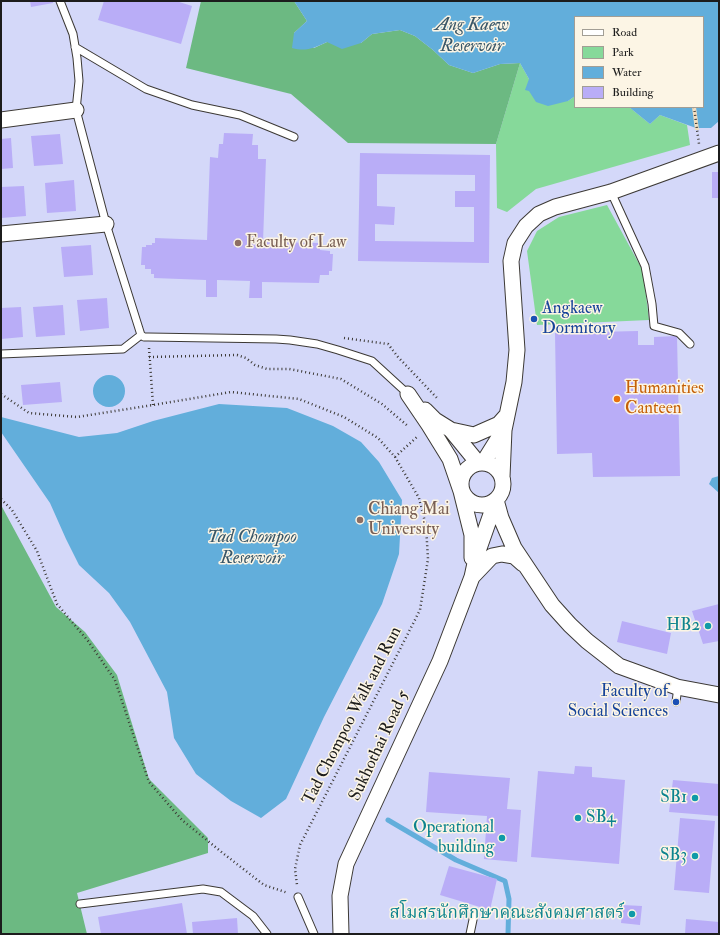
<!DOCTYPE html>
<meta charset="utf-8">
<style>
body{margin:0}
#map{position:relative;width:720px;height:935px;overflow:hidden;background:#f3dec0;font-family:"IM FELL Double Pica",serif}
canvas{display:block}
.frame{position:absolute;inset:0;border:2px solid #1c1c1c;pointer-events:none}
.legend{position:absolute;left:574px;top:16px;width:130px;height:92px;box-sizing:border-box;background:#fcf5e5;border:1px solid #a29e95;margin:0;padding:5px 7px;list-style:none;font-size:12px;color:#1c1c1c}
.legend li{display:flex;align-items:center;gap:8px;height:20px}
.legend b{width:20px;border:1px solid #a29e95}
</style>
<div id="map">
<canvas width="720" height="935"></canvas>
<div class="frame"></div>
<ul class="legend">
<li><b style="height:5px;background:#fff"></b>Road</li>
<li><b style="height:11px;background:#86d99a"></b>Park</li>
<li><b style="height:11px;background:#62aedb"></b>Water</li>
<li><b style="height:11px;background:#b9adf7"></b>Building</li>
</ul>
</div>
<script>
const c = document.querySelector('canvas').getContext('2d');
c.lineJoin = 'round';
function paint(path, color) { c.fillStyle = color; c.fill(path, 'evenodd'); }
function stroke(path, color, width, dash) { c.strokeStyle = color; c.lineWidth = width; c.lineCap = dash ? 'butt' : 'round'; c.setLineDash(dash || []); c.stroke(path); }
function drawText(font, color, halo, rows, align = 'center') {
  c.font = font + ' "IM FELL Double Pica","Noto Serif Thai",serif'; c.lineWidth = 3; c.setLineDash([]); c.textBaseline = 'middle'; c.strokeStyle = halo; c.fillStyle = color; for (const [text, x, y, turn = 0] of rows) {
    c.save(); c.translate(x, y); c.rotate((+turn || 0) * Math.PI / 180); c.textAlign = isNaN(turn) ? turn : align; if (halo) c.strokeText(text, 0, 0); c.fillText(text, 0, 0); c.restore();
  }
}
const built = new Path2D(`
 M1,1H719V934H1ZM575,17H703V107H575Z`);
const green = new Path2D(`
 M520,63L529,79L568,101L575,96V107H629L650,124L660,115L687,125L690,145L536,189L507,212L497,208L496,144Z
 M607,205L643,271L649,320L537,325L527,251L537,231L559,217Z`);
const forest = new Path2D(`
 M201,1H294L307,21L294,33L314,48L327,42L361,43L372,34L400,30L415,36L433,50L449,65L473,73L500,64L520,63L496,144L348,143L291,94L186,68Z
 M1,505L56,607L85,632L117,675L149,779L208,838V853L77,893L87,934H1Z`);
const water = new Path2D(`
 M294,1H719V121L711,128H696L660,115L650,124L629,107H703V17H575V96L568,101L548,106L536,102L529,91L525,90L529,79L520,63L500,64L473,73L449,65L433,50L415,36L400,30L372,34L361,43L342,49L327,42C314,48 306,52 292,48L294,33L307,21Z
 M93 391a16 16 0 1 1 32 0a16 16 0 1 1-32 0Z
 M219,404L287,408L333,426L361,442L379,462L402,500L399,554L382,604L324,717L286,799L261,818L231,801L196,774L174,738L167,692L130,622L109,593L79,565L66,539L50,503L1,432V417L79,437L117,433L153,421Z
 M719,476V493L709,484L712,478Z`);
const pier = new Path2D(`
 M692,107H696L699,130H695Z`);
const stream = new Path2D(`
 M388,820L456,860L505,881L509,899L508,934`);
const building = new Path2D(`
 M30,1H53V3L31,7Z
 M104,1H176L192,6L181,44L98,20Z
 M224,133L253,134L252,145H258V159H266L263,242L320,243V250L330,251V254H333L332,271H329V275H320L319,283L262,282V298H249L250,281L217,280V297H206V280L154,278V274H151V269H145V265H141L142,247H146V245H152V243H155V238L207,240L210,157L218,158L219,144H223Z
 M60,134L63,164L34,166L31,136Z
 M11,138L13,168L1,169V139Z
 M360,153L490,155L489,263L358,261ZM377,174L475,175V191H455V207H474V242L375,241V224L394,225L395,207L377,206Z
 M712,172H719V198H712Z
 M74,180L76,211L47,213L45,183Z
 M24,186L26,216L1,218V187Z
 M91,245L93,275L64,277L61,247Z
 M107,298L109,328L80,331L77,300Z
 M63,305L65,335L36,337L33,307Z
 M21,307L23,337L1,339V308Z
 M638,331V345H654V337L677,336L680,476L593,477L592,453L557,454L555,333Z
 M60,382L62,402L23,405L21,385Z
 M719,604V641L703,644L692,611Z
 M622,621L671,633L667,654L617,642Z
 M575,766L592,767V777L625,780L619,864L531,857L538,771L574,774Z
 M429,772L510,778L507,809L521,810L517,862L484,859L487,816L426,812Z
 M673,780L719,784V816L669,812Z
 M680,818L715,821L709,893L674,890Z
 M449,866L497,879L490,910L440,895Z
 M182,903L187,934H101L98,917Z
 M623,905L642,906L640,925L621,923Z
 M237,918L238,934H193L192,922Z
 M686,919L719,922V934H685Z`);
const path = new Path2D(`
 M694,107L699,144
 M344,338L388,344L398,357L437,398
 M149,348L153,405
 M149,357L237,355L246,358L255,365L267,369H289L341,379L382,404L409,427
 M1,394L29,413L77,417L153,405L231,392L299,399L344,417L378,438L395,457L419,498L426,526L428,559L420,610L300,845L295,869L297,885
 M395,457L418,436
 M1,499L12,510L37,551L57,604L88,641L115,680L149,782L182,820L224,854L264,885L288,893`);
const service = new Path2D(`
 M60,1L73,34L77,58L79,81L76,110L106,224L141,335L144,337H148L276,339L290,340L317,344L338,350L372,361L408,394
 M75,47L146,89L192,105L240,115L294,137
 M611,192L645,266L652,304L654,326L679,333L690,344
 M1,354L123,349L141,335
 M676,702L678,687
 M298,897L314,934
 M80,904L203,889L221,892L253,916L267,934
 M470,934L474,915`);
const minor = new Path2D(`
 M1,120L76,110
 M1,234L106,224
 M408,394L429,425L450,459L461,491L472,535V558
 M425,410L435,420L451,430L478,463
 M451,430L474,435L499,424L507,415
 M461 484a21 21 0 1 1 42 0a21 21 0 1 1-42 0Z
 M483,463L503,431
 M502,477L504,430L514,382L517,350L511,261L515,243L526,226L539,214L555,207L611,192L719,153
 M496,500L501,518L514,548L552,605L570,625L587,641L619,666L677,687L719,695
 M472,577L492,556L502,554L514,556L523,564
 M341,934L340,896L346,864L440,661L472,577L477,554L496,500`);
const markers = [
 [238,243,4,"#8d6e63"],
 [534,319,4,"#1a4fb4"],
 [617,399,4,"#e8710a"],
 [360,520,4,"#8d6e63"],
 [708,626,4,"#0f9aa8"],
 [676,702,4,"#1a4fb4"],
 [695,798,4,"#0f9aa8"],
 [578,818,4,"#0f9aa8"],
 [502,838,4,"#0f9aa8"],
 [695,856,4,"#0f9aa8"],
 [632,914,4,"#0f9aa8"]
];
const educationNames = [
 ["Faculty of Law",246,243],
 ["Chiang Mai",368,510],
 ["University",368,530]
];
const transitNames = [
 ["Angkaew",542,309],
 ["Dormitory",542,329],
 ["Faculty of",668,692,"right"],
 ["Social Sciences",668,712,"right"]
];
const foodNames = [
 ["Humanities",625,389],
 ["Canteen",625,409]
];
const cultureNames = [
 ["HB2",700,626],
 ["SB1",687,798],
 ["SB4",586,818,"left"],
 ["Operational",494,828],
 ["building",494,848],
 ["SB3",687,856],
 ["สโมสรนักศึกษาคณะสังคมศาสตร์",624,914]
];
const streetNames = [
 ["Tad Chompoo Walk and Run",353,716,-63],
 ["Sukhothai Road 5",380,746,-65]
];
const waterNames = [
 ["Ang Kaew",472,26],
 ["Reservoir",472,47],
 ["Tad Chompoo",252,538],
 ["Reservoir",252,559]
];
paint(built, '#d4d8f9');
paint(green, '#86d99a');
paint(forest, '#6cb982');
paint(water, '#62aedb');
paint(pier, '#f3dec0');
stroke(stream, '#62aedb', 5);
paint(building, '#b9adf7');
stroke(service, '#3c3935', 9);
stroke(minor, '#3c3935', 17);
stroke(path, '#3c3935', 2.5, [1, 3]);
stroke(service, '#fff', 7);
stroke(minor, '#fff', 15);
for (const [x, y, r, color] of markers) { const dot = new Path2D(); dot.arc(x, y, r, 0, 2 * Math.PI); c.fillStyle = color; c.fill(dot); stroke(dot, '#fcf5e5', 1.5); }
drawText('17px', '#785e54', '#fcf5e5', educationNames, 'left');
drawText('17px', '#164399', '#fcf5e5', transitNames, 'left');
drawText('17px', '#c56008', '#fcf5e5', foodNames, 'left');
drawText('17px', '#0d838f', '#fcf5e5', cultureNames, 'right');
drawText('17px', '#1c1c1c', '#fcf5e5', streetNames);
drawText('italic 18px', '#385668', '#fcf5e5', waterNames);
</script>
